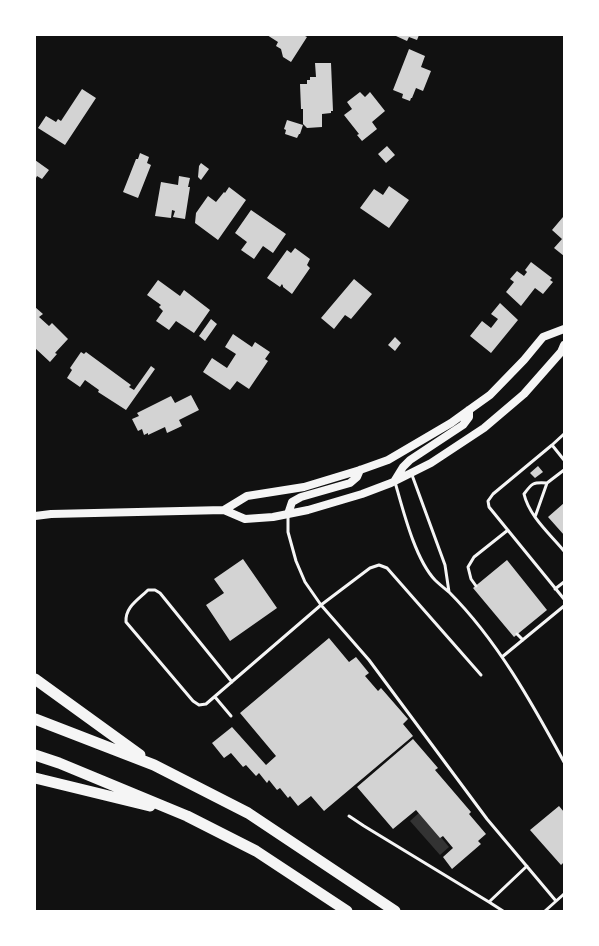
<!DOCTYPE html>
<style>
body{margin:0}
#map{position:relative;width:599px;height:946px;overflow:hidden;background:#111;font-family:Cabin,sans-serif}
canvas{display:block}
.frame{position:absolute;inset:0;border:36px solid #fff;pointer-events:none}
</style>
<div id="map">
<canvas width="599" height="946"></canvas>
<div class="frame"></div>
</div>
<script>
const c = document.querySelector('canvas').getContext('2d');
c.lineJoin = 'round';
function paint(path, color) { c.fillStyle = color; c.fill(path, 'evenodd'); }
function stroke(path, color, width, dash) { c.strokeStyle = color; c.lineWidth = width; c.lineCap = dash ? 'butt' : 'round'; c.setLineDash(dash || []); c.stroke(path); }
const water = new Path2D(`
 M420,812L449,847L440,855L410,821Z`);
const building = new Path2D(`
 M267,35H303L307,37L291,62L283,57L281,49L276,46L278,42Z
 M397,35H419L417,40L409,37L407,41L396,36Z
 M409,49L425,56L421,67L431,71L423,91L416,88L412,98H411L410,101L402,98L403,94L393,90Z
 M315,63H331L333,111H331V113L322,114V127L307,128L303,124V109H301L300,84H307V80H310V77H316Z
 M82,89L96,98L65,145L38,128L46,116L56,122L58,119L61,121Z
 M360,92L365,97L370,92L385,111L372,122L377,129L362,141L357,135L359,134L344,115L352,109L347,102Z
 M287,120L303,125L300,134H299L297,138L285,134L286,130L284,129Z
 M387,146L395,155L386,163L378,154Z
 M140,153L149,157L147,163L151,165L138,198L123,192L136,159H138Z
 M35,160L49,170L42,179L37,176L35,180Z
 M201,163L209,169L201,180L198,177L199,166Z
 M179,176L190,178L188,187H190L185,219L173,217L175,211L172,210L171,218L155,216L161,182L178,185Z
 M389,186L409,200L389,228L360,208L374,189L383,195Z
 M229,187L246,200L218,240L195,223L196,213L208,196L216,202L224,192L225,193Z
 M251,210L286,234L273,253L263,246L254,259L241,250L247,242L235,233Z
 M563,217L564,218V256L554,248L562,239L552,230Z
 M295,248L310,259L307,265L310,268L292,294L283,287V286L282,284L280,287L267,278L287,250L291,253Z
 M531,262L552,278L550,280L553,282L543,294L535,288L521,306L506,292L514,282L510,279L517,271L524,276L527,272L529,274L525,270Z
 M354,279L372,294L351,319L345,315L334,329L321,318Z
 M158,280L180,296L184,290L210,310L194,333L176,321L169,330L156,321L163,311L159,307L161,305L147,295Z
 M500,303L518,320L491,353L470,336L482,321L491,328L498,319L491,314Z
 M35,307L43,314L39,317L49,326L52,323L68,339L55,353L57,354L50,362L35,348Z
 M211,319L217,324L205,341L199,336Z
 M233,334L252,347L255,342L270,352L265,359L268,361L249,389L237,381L230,390L203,372L212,358L227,368L236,354L225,347Z
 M395,337L401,343L395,351L388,345Z
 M81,352L84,354L86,352L131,385L129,387L134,390L151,366L155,369L126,410L98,392L99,390L85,380L80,387L67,378L72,370L70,368Z
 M191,395L199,410L179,420L182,426L167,433L165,427L148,435V433L144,435L142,429L138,431L132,419L139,416L137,413L171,396L175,403Z
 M538,466L543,472L535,478L530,473Z
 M564,503V535L548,517Z
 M243,559L277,608L230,641L206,605L224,593L214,579Z
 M507,560L547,610L514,637L473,588Z
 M329,638L349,662L356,657L369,673L365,676L378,691L381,688L408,719L403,724L413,736L324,811L311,796L298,806L290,796L288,798L280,788L277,790L269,780L267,783L259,773L256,776L246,765L243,767L231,753L224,758L212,743L232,727L266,765L276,756L240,713Z
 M413,739L438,768L435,770L471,812L469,814L486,834L478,841L481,844L452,869L443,857L453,848L443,836L440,838L416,810L393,829L357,787Z
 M559,806L564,812V862L561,865L530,830Z`);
const service = new Path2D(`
 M552,445L564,434
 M564,460L552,445L493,494L488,501L489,507L564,599
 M564,470L547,483C533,482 532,483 524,494C529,516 550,534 564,551
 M395,482C403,510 415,559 435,580C439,584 444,588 449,592L445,565L412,475
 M288,516V532L296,561L305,582L321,605L369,660L487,819L556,901
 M535,517L547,483
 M476,586L471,579L468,567L474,557L508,530
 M555,589L564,582
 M449,592C497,640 532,703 564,762
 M517,634L523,640
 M502,657L564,606
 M232,682L160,593L155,590H148C138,600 125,607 126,622L193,701L199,705L206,704L321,605L370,568L379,565L387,568L481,675
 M215,697L231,716
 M349,816L364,826L489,902
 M503,911L489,902L527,866
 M545,911L564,894`);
const secondary = new Path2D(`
 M395,480L403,467L410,460L463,425L469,417V410
 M224,510L247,496L304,487L360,470L388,460L451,423L469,410L490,395L524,360L543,337L564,329
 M288,514L292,502L301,497L350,483L357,477L360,470
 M35,516L51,514L224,510L245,519L273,517L308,510L362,494L391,483L431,463L484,428L524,394L561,352L564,345`);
const motorway = new Path2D(`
 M35,679L140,755
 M35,719L154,765L248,813L395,911
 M35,755L59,763L187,816L256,851L347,911
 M35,778L150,806`);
paint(water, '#333');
paint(building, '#d3d3d3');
stroke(service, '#f5f5f5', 3);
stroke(secondary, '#f5f5f5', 8);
stroke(motorway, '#f5f5f5', 11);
</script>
